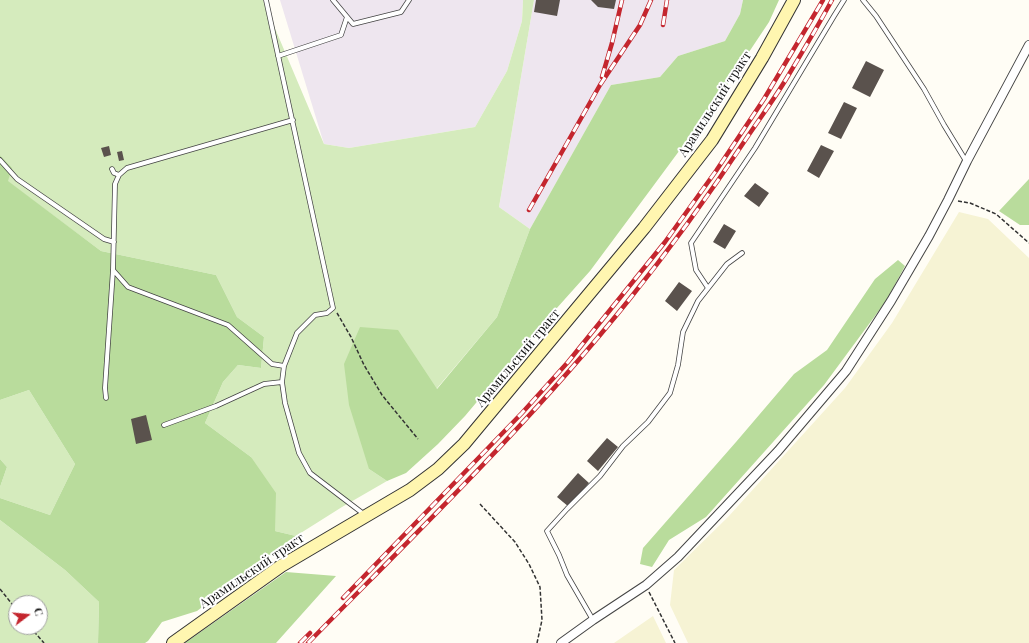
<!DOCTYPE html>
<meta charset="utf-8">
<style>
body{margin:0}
#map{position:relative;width:1029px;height:643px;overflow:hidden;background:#fffdf5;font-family:"Playfair Display",serif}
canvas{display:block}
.north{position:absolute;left:8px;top:595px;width:40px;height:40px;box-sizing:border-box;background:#fff;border:1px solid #a0a0a0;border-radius:50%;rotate:74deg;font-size:11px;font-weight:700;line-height:16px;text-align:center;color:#111}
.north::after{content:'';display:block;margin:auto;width:14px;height:18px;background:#c4262e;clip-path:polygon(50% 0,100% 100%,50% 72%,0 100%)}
</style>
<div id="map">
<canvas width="1029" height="643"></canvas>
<div class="north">С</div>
</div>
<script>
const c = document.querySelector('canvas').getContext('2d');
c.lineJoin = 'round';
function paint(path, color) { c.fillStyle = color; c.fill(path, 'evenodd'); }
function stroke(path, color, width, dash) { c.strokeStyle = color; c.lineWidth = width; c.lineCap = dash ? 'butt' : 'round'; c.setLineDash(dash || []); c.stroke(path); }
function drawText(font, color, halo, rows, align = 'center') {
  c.font = font + ' "Playfair Display",serif'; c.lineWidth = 4; c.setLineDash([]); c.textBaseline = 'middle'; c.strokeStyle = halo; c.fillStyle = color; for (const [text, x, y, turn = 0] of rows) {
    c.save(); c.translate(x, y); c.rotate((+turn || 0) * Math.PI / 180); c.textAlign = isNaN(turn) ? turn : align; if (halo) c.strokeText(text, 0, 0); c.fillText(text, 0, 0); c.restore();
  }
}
const industrial = new Path2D(`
 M280,0H523L522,21L507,71L475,127L349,148L324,144Z
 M534,0H743L740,14L725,41L678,56L660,77L611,85L530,229L499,207Z`);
const farmland = new Path2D(`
 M959,212L988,219L1029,258V643H688L670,605L674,570L728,517L845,388L892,323Z
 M653,616L666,643H614Z`);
const green = new Path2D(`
 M0,0H263L324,144L349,148L475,127L507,71L522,21L523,0H534L499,207L530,229L497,317L369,469L387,481L342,507L296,536L275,531L251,457L205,423L223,382L238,365L261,368L264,337L237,317L216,275L101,251L7,181L11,168L0,155Z
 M29,390L75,464L50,515L0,498V487L7,467L0,459V400Z
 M0,520L65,570L99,602L98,643H0ZM16,603H40V627H16Z`);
const forest = new Path2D(`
 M743,0H779L769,22L719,97L651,189L590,271L539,328L465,416L438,444L406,473L387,481L369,469L349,405L344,364L360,327L398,330L437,389L497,317L530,229L611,85L660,77L678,56L725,41L740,14Z
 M0,155L12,168L8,181L101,251L216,275L237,317L264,337L261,368L238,365L223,382L205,423L251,457L276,493L275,531L296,536L197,611L162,622L148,641L145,643H98L99,602L65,570L0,520V498L50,515L75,464L29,390L0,400Z
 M1029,179V225H1020L999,211Z
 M898,260L905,266L886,301L824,385L706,517L669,540L652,567L640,564L643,548L736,442L794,374L827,350L875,279Z
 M0,459L7,467L0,487Z
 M286,572L336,576L276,643H185Z`);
const building = new Path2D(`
 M536,0H560L557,16L534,12Z
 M591,0H616L614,9L598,7Z
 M866,61L884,70L870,97L852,88Z
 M844,102L857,108L841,139L828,133Z
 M821,145L834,151L819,178L807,171Z
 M109,146L111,155L104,157L101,148Z
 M122,151L124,160L119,161L117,152Z
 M755,183L769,193L759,207L744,196Z
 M724,224L736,231L725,249L713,242Z
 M679,282L692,291L677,311L665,301Z
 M146,415L152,440L136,444L131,419Z
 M607,438L618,447L598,471L587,461Z
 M578,473L589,483L569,507L557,497Z`);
const path = new Path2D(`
 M958,201L970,203L996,214L1029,243
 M337,313L351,337L364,365L382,395L418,439
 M480,504L515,542L529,564L540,587L542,620L537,643
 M0,589L16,609
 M649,592L675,643
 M30,627L44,643`);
const lane = new Path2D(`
 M266,0L333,308L327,313L315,315L297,333L284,366L282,382L285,403L299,453L310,473L365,515
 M333,0L353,24L401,12L409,0
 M863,0L876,16L924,89L944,125L966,161
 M278,56L341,35L347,17
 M0,160L17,179L104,239L114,242
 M112,169L114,173L119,175
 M113,270L128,287L228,325L272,364L284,366
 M708,288L696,270L691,243L755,148L834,16L844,0
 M106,398L105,388L113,270L115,184L119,175L127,168L293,120
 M164,425L216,406L264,384L282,382
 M593,620L567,575L559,555L547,531L567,509L600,476L623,446L648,422L670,393L678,365L683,332L698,301L727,264L742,253`);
const street = new Path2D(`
 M561,643L593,620L646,585L678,557L778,451L846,371L891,301L929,236L948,200L967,161L1029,45`);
const secondary = new Path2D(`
 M173,643L281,566L410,490L438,469L464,444L644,228L712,140L762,58L794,0`);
const rail = new Path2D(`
 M663,25L667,0
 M602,77L612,43L622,0
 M529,210L600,85L640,25L651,0
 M343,598L522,413L568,362L665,242L716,171L764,99L823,0
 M300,643L310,633
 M308,643C417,532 530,423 628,301C670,249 709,195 746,139C760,118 775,98 788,76C803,51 818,26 832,0`);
const streetNames = [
 ["Арамильский тракт",715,104,-57],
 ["Арамильский тракт",518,358,-50],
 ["Арамильский тракт",252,571,-34]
];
paint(industrial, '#eee6ef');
paint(farmland, '#f6f3d4');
paint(green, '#d5ebbd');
paint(forest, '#b9dc9c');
paint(building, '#5a524d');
stroke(lane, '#444', 5.5);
stroke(street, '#444', 10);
stroke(secondary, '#333', 14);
stroke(path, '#333', 1.5, [4, 2]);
stroke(lane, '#fff', 4);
stroke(street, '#fff', 8);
stroke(secondary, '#fff6b0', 12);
stroke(rail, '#c4262e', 4.5);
stroke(rail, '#fff', 3, [9]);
drawText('13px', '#111', '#fff', streetNames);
</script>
